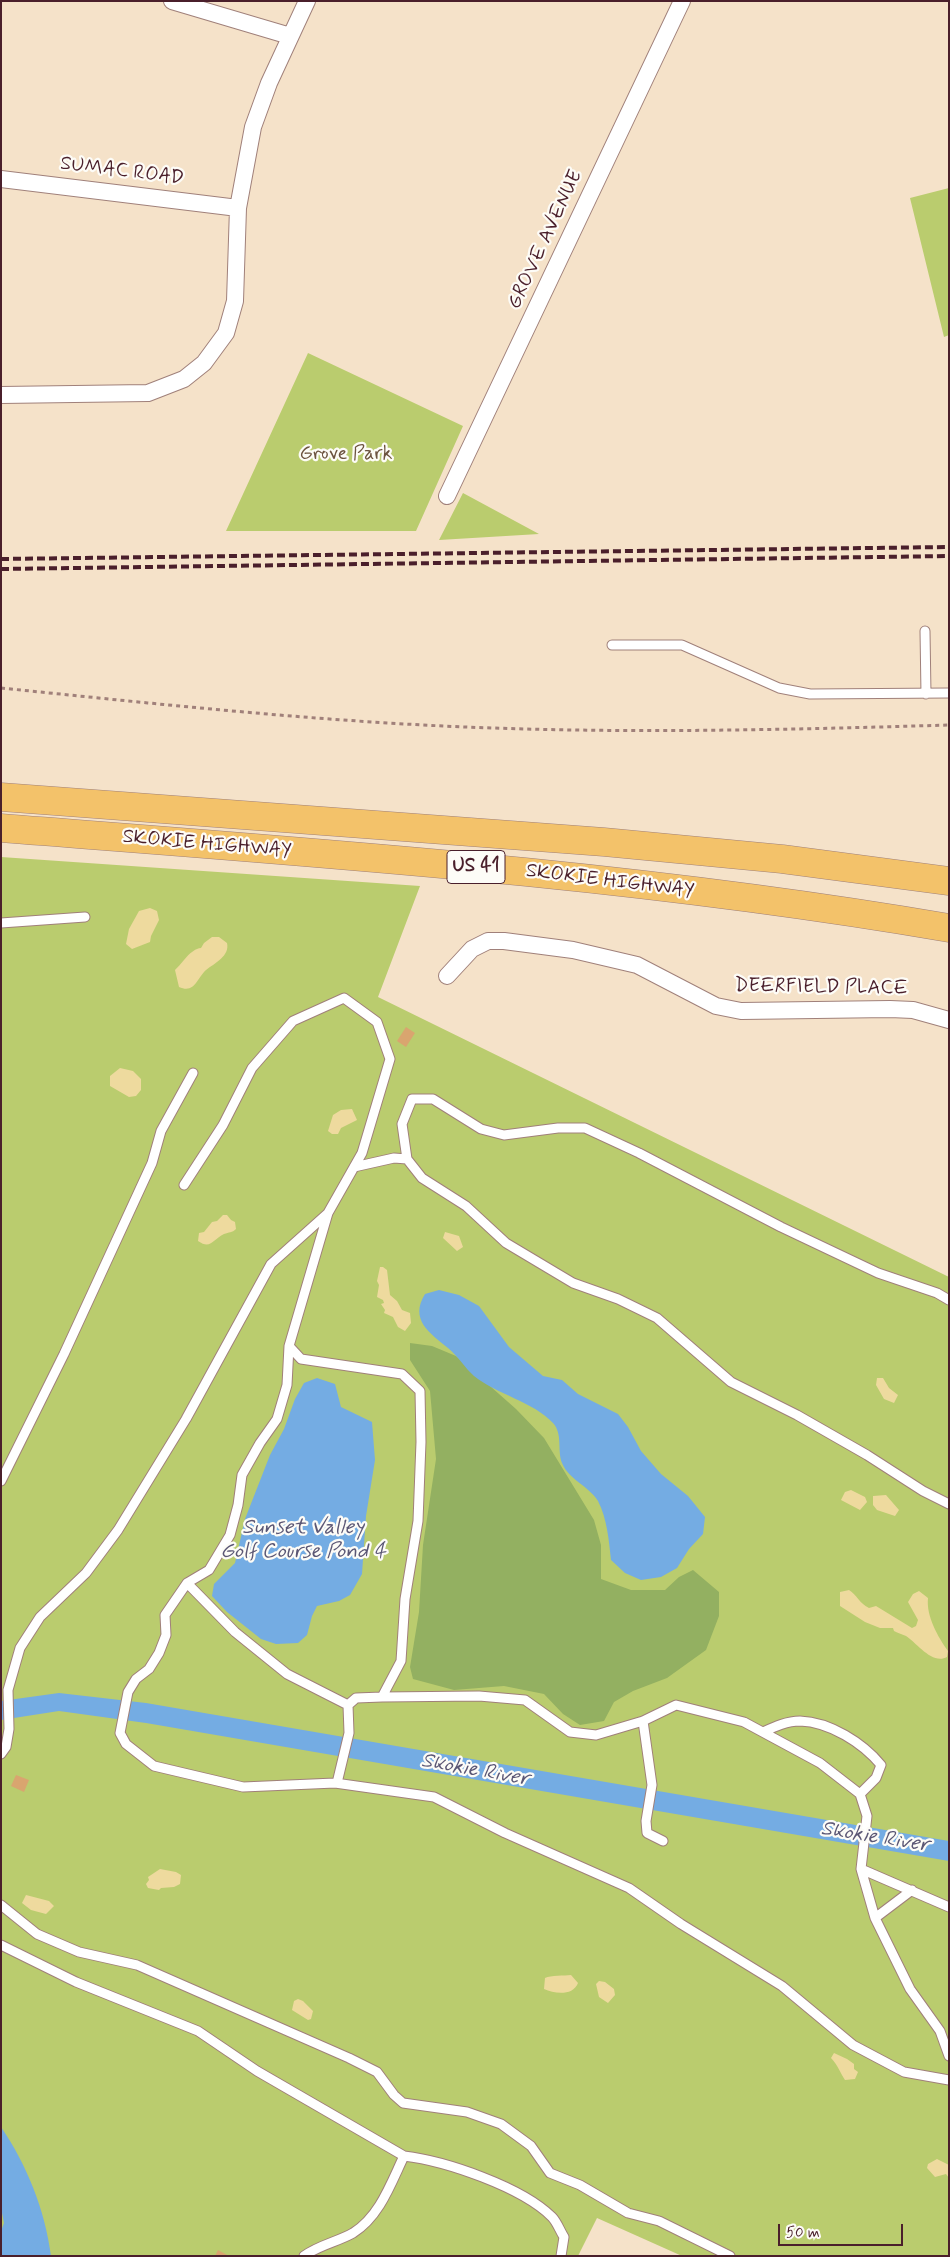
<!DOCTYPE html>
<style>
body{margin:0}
#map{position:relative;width:950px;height:2257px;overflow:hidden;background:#f5e2c9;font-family:Mynerve,sans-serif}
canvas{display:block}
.frame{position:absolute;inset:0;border:2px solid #4a1f2b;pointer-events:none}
.scale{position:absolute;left:778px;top:2224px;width:125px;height:22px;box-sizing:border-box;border:2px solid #4a1f2b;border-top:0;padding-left:6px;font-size:15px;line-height:18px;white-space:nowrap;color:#4a1f2b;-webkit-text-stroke:4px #fdfcf7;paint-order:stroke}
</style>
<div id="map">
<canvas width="950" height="2257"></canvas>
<div class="frame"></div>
<div class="scale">50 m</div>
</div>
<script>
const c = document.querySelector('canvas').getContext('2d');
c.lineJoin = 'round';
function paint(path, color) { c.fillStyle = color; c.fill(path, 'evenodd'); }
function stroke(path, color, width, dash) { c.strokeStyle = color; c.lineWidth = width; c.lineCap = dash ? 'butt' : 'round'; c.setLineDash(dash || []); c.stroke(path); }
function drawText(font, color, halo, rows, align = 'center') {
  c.font = font + ' Mynerve,sans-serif'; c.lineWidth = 4.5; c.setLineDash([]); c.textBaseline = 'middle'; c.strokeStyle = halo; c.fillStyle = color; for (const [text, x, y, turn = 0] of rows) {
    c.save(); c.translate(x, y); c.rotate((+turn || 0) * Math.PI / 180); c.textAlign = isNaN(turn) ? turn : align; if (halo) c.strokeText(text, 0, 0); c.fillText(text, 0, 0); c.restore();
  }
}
const green = new Path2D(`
 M949,188V335L944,337L910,198Z
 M308,353L463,426L416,531H226Z
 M463,493L539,534L439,540Z
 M1,857L420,886L378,997L949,1277V2256H682L597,2218L578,2256H1Z`);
const forest = new Path2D(`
 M410,1343L432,1346L456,1356L516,1409L544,1438L594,1520L601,1545V1579L631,1590H665L679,1577L693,1570L719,1592V1616L706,1650L667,1678L633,1691L614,1702L604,1721L580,1725L563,1714L544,1694L504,1686L454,1690L413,1679L410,1667L419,1612L423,1545L436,1459L430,1391L410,1360Z`);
const sand = new Path2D(`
 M150,908L157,911L159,920L151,936L150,942L132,949L126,944L129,929L139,911Z
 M212,937H219L227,943C230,956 215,963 206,970C197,978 195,994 179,987L175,970C183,963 190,949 201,948L204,943Z
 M120,1068L133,1071L141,1079V1090L136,1096L129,1097L110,1086V1076Z
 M352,1109L357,1120L341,1128L338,1134H332L328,1131L333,1115L341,1110Z
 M223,1215H227L231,1220L235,1222L236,1229C232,1233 229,1232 224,1234C213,1239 211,1250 198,1241L199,1233L204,1232L212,1222L217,1221Z
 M445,1232L459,1236L463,1247L457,1251L443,1238Z
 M380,1267H383L387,1270L390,1295L397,1301L402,1310L410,1313L411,1323L405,1331L398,1327L393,1317L384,1313L385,1310L381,1304L384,1303L383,1300L377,1297L379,1285L377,1281Z
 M877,1378H883L889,1388L898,1395L894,1403L884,1399L876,1385Z
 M851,1490L865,1497L867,1502L860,1510L841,1500L845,1492Z
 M886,1495L899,1510L895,1516L877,1510L873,1505V1496Z
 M849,1590C857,1595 859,1603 869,1608L876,1606L912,1628L916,1626L918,1620L908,1602L913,1594L919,1591L928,1598C926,1616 938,1637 948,1651L947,1657C932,1665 917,1643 906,1636C902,1634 897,1633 894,1631L893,1628H880L865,1622L840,1606V1592Z
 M160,1869L176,1872L181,1875L180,1884L174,1887L161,1888L159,1890L148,1888L146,1884L149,1880L148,1877Z
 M26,1895L49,1901L54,1906L46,1914L31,1910L22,1903Z
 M571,1975L578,1983C573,1996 555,1994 544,1989L545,1978C551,1975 564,1976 571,1975Z
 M599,1981L605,1982L614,1989L615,1995L608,2003L599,1997L596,1984Z
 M298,1999L303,2001L313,2011L311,2019L308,2020L292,2010L294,2001Z
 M834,2053L847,2059L854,2064V2069L858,2072L855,2079L845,2080C840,2073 838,2065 831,2058Z
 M937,2159L949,2165V2178L946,2174L935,2177L927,2168L928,2164Z`);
const water = new Path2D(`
 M439,1290L459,1295L479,1306L509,1347L543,1376L562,1380L578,1394L618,1414L628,1427L641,1451L661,1474L688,1496L705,1517L703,1534L689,1549L677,1568L661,1577L641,1580L625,1573L611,1560C609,1541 607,1518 598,1501C589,1486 569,1480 562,1463C557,1450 563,1434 553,1423C534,1402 496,1394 474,1376C465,1368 458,1356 448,1348C430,1333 409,1320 425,1294Z
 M317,1378L335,1384L341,1407L372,1422L375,1460L366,1516L362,1574L350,1595L339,1601L317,1606L312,1616L307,1635L298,1643L276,1644L261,1639L227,1612L212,1596L214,1584L235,1563L245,1519L270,1455L284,1429L295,1399L304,1383Z
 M59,1693L146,1703L949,1841V1861L146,1723L59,1711L1,1720V1701Z
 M1,2127C27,2165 45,2210 51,2256H1V2231L4,2223L1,2208Z`);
const building = new Path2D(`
 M406,1027L415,1033L406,1047L397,1041Z
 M16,1775L29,1780L24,1792L11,1786Z
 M218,2250L229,2256H215Z`);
const path = new Path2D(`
 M1,688C148,703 296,719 443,726C611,734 781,730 949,725`);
const lane = new Path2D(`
 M925,631L926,694
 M612,645H682L779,688L810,694L949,693
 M1,923L85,917
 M354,1167L394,1158L407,1159
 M328,1213L289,1346L287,1385L277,1419L260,1443L242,1475L238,1505L230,1535L209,1570L187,1583L165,1615L166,1635L159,1653L149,1669L136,1679L128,1692L120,1733L126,1744L154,1766L243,1787L335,1783L434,1797L505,1833L629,1888L681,1924L782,1986L853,2045L904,2072L949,2080
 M949,1300L937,1293L878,1273L781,1227L639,1153L585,1128H558L504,1135L481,1129L433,1099H412L402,1124L407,1159L422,1178L466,1206L506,1243L573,1283L618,1299L657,1318L731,1382L797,1415L867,1455L923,1491L949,1504
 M289,1346L301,1359L402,1374L420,1391L421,1442L418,1521L405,1599L401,1661L382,1697L356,1698L348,1705L349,1733L337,1783
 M1,1481L64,1354L152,1163L161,1131L193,1073
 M187,1583L235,1632L287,1674L348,1705
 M382,1697L479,1696L525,1700L570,1732L596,1735L643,1721L676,1705L744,1722L820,1763L860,1794L867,1816L861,1869
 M643,1721L652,1785L646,1821L647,1833L663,1841
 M763,1732C774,1727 787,1721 800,1721C830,1722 863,1743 881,1765L876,1778L860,1794
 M1,1754L6,1747L9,1729L8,1690L20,1648L40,1617L86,1573L118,1530L186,1419L271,1264L328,1213L362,1153L390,1059L377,1022L344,998L293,1021L252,1068L223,1125L184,1185
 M1,1905L37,1934L79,1952L137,1965L349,2058L377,2072L394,2095L403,2103L467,2112L501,2124L531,2146L550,2173L580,2185L628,2213L659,2221L730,2256
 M949,1907L861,1869L875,1918L910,1989L940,2031L949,2056
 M875,1918L912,1890
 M1,1945L76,1982L198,2031L257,2071L404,2156C446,2161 522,2187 552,2217C557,2222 560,2231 564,2237L561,2256
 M304,2256C319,2245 337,2242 353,2233C380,2216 391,2183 404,2156`);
const street = new Path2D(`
 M172,1L290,36
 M1,179L238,208
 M1,395L148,393L184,379L204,363L226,333L235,301L238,208L253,127L269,83L307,1
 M447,496L682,1
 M447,976L472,949L488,941H504L573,950L637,965L716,1006L741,1011L890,1009L913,1010L949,1020`);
const highway = new Path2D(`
 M1,797L604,842L782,859L949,881
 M1,828C318,853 635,874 949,928`);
const rail = new Path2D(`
 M1,559L949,547
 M1,569L949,556`);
const shields = [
 [476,867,58]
];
const shieldNames = [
 ["US 41",476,867]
];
const streetNames = [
 ["SUMAC ROAD",122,172,7],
 ["GROVE AVENUE",546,240,-65],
 ["SKOKIE HIGHWAY",207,845,5],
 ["SKOKIE HIGHWAY",610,882,7],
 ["DEERFIELD PLACE",821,988,1]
];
const parkNames = [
 ["Grove Park",346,455]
];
const waterNames = [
 ["Sunset Valley",303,1529],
 ["Golf Course Pond 4",303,1553],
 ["Skokie River",475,1771,10],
 ["Skokie River",875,1838,9]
];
paint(green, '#bacc6e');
paint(forest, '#93b061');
paint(sand, '#eeda9e');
paint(water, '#74ace3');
paint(building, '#d9a56f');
stroke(lane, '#a0807a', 11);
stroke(street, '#a0807a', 18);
stroke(highway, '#a0807a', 29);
stroke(path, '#a0807a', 3, [4, 4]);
stroke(lane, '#fff', 9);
stroke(street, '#fff', 16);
stroke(highway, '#f3c26a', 28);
stroke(rail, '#4a1f2b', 4, [8, 4]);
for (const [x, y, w] of shields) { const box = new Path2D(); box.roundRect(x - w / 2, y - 16.5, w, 33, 4); c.fillStyle = '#fdfcf7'; c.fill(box); stroke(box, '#4a1f2b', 1); }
drawText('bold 19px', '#4a1f2b', null, shieldNames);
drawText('20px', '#4a1f2b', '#fdfcf7', streetNames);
drawText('20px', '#6c533f', '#fdfcf7', parkNames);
drawText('italic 21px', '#5b5775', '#fdfcf7', waterNames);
</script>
